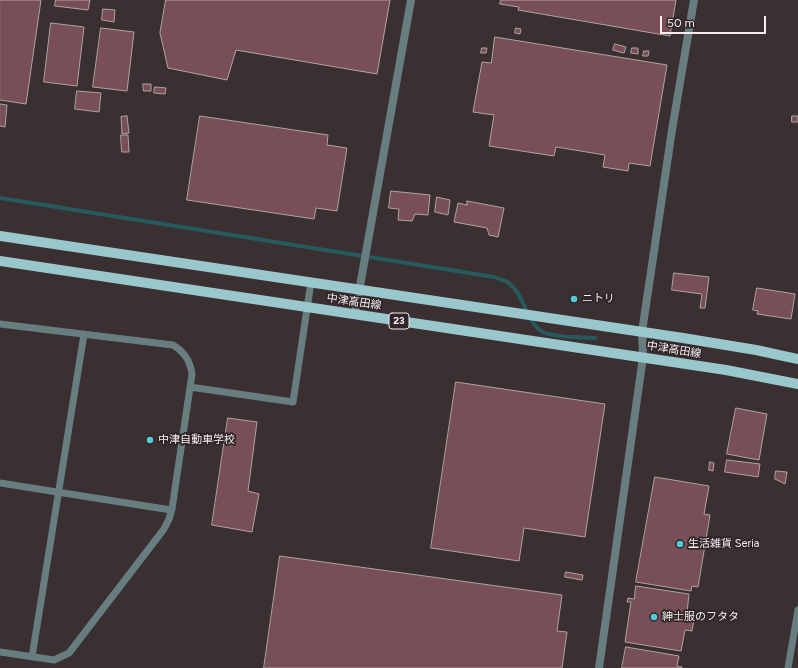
<!DOCTYPE html>
<meta charset="utf-8">
<style>
body{margin:0}
#map{position:relative;width:798px;height:668px;overflow:hidden;background:#3a3032;font-family:Figtree,sans-serif}
canvas{display:block}
.scale{position:absolute;left:660px;top:16px;width:106px;height:18px;box-sizing:border-box;border:2px solid #f4edee;border-top:0;padding-left:5px;font-size:12px;line-height:14px;white-space:nowrap;color:#f4edee;-webkit-text-stroke:3px #302628;paint-order:stroke}
</style>
<div id="map">
<canvas width="798" height="668"></canvas>
<div class="scale">50 m</div>
</div>
<script>
const c = document.querySelector('canvas').getContext('2d');
c.lineJoin = 'round';
function stroke(path, color, width, dash) { c.strokeStyle = color; c.lineWidth = width; c.lineCap = dash ? 'butt' : 'round'; c.setLineDash(dash || []); c.stroke(path); }
function paint(path, color) { c.fillStyle = color; c.fill(path, 'evenodd'); }
function drawText(font, color, halo, rows, align = 'center') {
  c.font = font + ' Figtree,"Noto Sans JP",sans-serif'; c.lineWidth = 3.5; c.setLineDash([]); c.textBaseline = 'middle'; c.strokeStyle = halo; c.fillStyle = color; for (const [text, x, y, turn = 0] of rows) {
    c.save(); c.translate(x, y); c.rotate((+turn || 0) * Math.PI / 180); c.textAlign = isNaN(turn) ? turn : align; if (halo) c.strokeText(text, 0, 0); c.fillText(text, 0, 0); c.restore();
  }
}
const stream = new Path2D(`
 M0,198L494,277C499,279 506,280 510,284C525,296 526,323 543,332C556,338 581,337 595,338`);
const building = new Path2D(`
 M0,0H41L26,104L0,100Z
 M56,0H90L88,10L55,6Z
 M166,0H390L377,74L236,50L227,80L168,68L160,33Z
 M501,0H676L670,36L518,10L519,7L500,4Z
 M103,9L115,10L114,22L102,20Z
 M51,23L84,27L77,86L44,82Z
 M101,28L134,32L127,91L93,87Z
 M516,28L521,29L520,34L515,33Z
 M495,37L667,65L650,166L629,163L628,171L603,167L605,155L556,147L554,156L489,146L494,115L473,112L482,62L491,63Z
 M615,44L626,47L624,53L613,50Z
 M482,48H487L486,53H481Z
 M632,48H638V54L631,53Z
 M644,51H649L648,56H643Z
 M143,84H151V91H144Z
 M155,87L166,88L165,94L154,93Z
 M77,91L101,93L99,112L75,109Z
 M0,104L7,105L5,127L0,126Z
 M127,116L129,133L122,134L121,117Z
 M200,116L328,135L327,145L347,148L337,211L316,208L314,219L187,200Z
 M792,116H798V122H792Z
 M121,135H128L129,152H122Z
 M391,191L430,195L428,215L415,214L412,221L398,220L399,209L389,208Z
 M437,197L450,200L448,215L435,212Z
 M467,201L504,208L498,237L489,235L487,228L454,222L458,203L467,205Z
 M674,273L709,277L705,308H700L702,294L672,290Z
 M757,288L795,294L791,319L757,314L758,311L753,310Z
 M456,382L605,404L585,537L524,528L519,561L431,548Z
 M736,408L767,414L759,460L727,454Z
 M228,418L257,422L248,491L259,494L252,532L212,525Z
 M727,460L760,464L758,477L725,472Z
 M710,462L714,463L713,471L709,470Z
 M776,471L787,472L785,484L775,479Z
 M655,477L709,486L704,514L710,515L698,587L692,586L691,591L636,582Z
 M280,556L562,595L557,631L567,632L562,668H264Z
 M566,572L583,575L582,580L565,577Z
 M636,586L689,594L687,613L695,614L692,631L685,630L681,651L625,642L631,602H627L628,598L634,599Z
 M626,647L679,656L677,666L682,667V668H622Z`);
const service = new Path2D(`
 M0,324L173,345C184,352 190,360 192,374L172,509L169,519L164,529L69,653L54,660L0,652
 M190,387L293,402L311,282
 M0,483L171,510
 M32,657L84,334
 M788,668L798,610`);
const minor = new Path2D(`
 M355,314L411,0
 M599,668L643,357L642,332L672,130L694,0`);
const primary = new Path2D(`
 M0,236L683,338L756,350L798,359
 M0,261L726,370L798,384`);
const markers = [
 [574,299,4,"#52ccd6"],
 [150,440,4,"#52ccd6"],
 [680,544,4,"#52ccd6"],
 [654,617,4,"#52ccd6"]
];
const shields = [
 [399,321,20]
];
const shieldNames = [
 ["23",399,321]
];
const poiNames = [
 ["ニトリ",582,299],
 ["中津自動車学校",158,440],
 ["生活雑貨 Seria",688,544],
 ["紳士服のフタタ",662,617]
];
const streetNames = [
 ["中津高田線",354,302,8],
 ["中津高田線",674,350,9]
];
stroke(stream, '#265a5e', 4);
paint(building, '#784f57');
stroke(building, '#afa3a5', 1);
stroke(service, '#687d7f', 7);
stroke(minor, '#687d7f', 8);
stroke(primary, '#9ac7cb', 10);
for (const [x, y, r, color] of markers) { const dot = new Path2D(); dot.arc(x, y, r, 0, 2 * Math.PI); c.fillStyle = color; c.fill(dot); stroke(dot, '#302628', 1.5); }
for (const [x, y, w] of shields) { const box = new Path2D(); box.roundRect(x - w / 2, y - 8, w, 16, 3); c.fillStyle = '#302628'; c.fill(box); stroke(box, '#f4edee', 1); }
drawText('bold 10px', '#f4edee', null, shieldNames);
drawText('11px', '#f4edee', '#302628', poiNames, 'left');
drawText('11px', '#f4edee', '#302628', streetNames);
</script>
